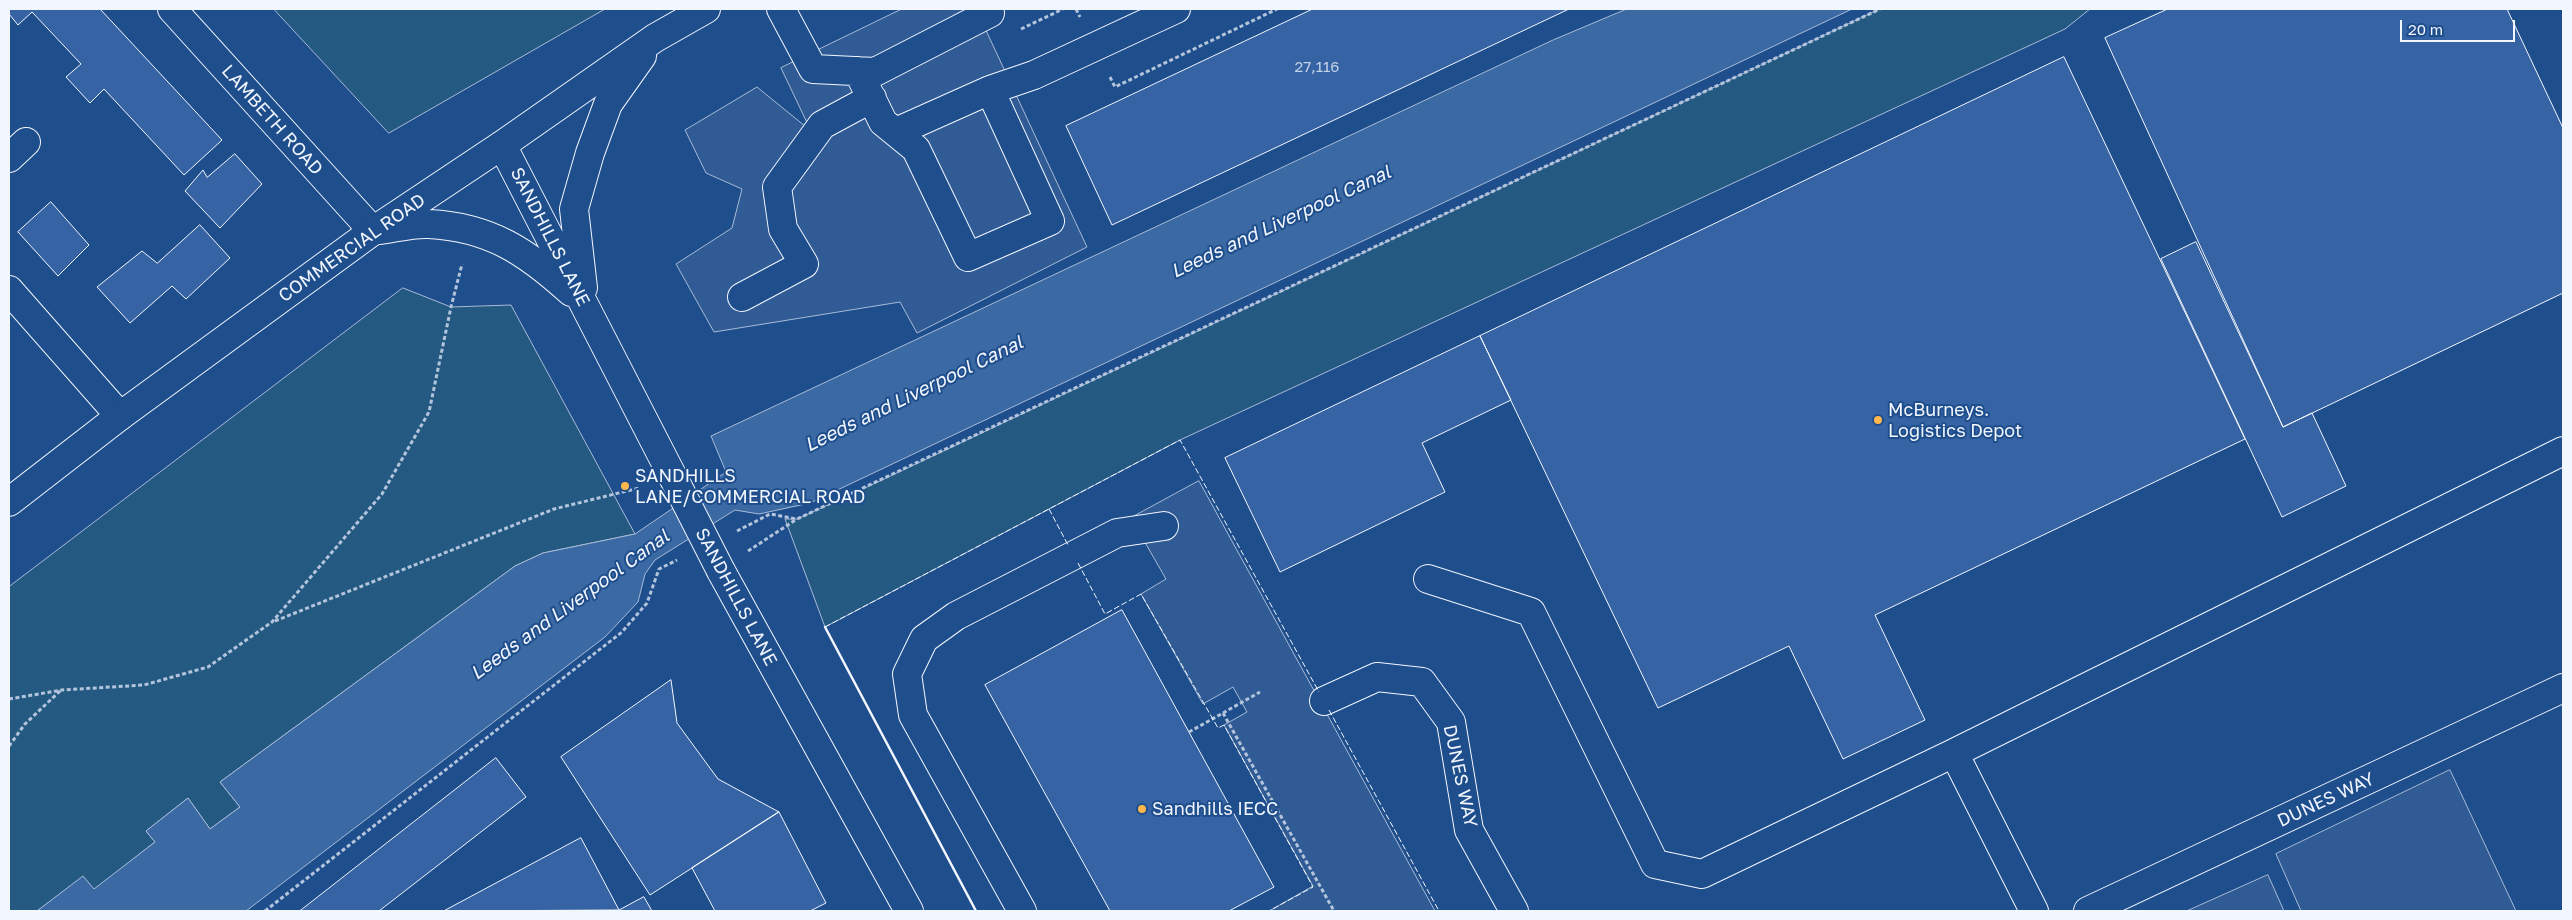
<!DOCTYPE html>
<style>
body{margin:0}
#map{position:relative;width:2572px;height:920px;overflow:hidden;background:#1f4e8c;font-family:"Golos Text",sans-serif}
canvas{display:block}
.frame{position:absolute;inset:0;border:10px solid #f2f6ff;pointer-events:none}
.scale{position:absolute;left:2400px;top:20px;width:115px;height:22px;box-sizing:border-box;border:2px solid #f2f6ff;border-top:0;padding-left:6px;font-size:15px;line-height:18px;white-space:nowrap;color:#f2f6ff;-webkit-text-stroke:4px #1f4e8c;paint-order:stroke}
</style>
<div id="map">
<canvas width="2572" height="920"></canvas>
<div class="frame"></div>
<div class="scale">20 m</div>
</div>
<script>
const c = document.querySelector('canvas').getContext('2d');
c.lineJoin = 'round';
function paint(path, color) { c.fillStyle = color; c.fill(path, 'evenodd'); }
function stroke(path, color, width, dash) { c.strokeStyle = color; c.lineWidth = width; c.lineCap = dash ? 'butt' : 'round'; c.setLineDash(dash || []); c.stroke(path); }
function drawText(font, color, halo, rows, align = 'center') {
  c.font = font + ' "Golos Text",sans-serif'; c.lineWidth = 4; c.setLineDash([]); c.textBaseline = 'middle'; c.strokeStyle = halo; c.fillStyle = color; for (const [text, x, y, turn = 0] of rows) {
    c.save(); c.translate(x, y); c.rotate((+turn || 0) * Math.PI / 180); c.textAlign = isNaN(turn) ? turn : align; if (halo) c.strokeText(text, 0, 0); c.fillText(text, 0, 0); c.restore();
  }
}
const green = new Path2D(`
 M274,9H605L389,133Z
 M1880,9H2090L2065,29L1180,440L825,627L785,519H797L867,487Z
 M403,288L451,307L511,305L635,534L543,553L515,566L220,782L240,807L210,829L188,798L146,831L155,842L94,890L83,877L37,911H9V587Z`);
const parking = new Path2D(`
 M902,9H976L1087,247L917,333L900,302L714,332L676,264L732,228L742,189L706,173L685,130L757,87L811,131L781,68Z
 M1199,481L1435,911H1269L1313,886L1224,725L1247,712L1233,687L1203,704L1141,594L1166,579L1131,518Z
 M2450,770L2516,911H2301L2276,854Z
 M2268,875L2284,911H2187Z`);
const water = new Path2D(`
 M1627,9H1852L810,503L759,514L735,510L655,560L645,574L638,602L605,637L246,911H37L83,876L94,889L155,842L146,831L188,798L210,829L240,807L220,782L515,566L543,553L635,534L726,472L711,436L1553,40Z`);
const building = new Path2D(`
 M9,9H100L222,140L184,175L104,89L90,103L66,77L81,64L32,12L18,25L9,14Z
 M1313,9H1569L1112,225L1066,126Z
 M2168,9H2507L2563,128V293L2283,427L2105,38Z
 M2064,57L2245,439L1875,615L1925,720L1843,759L1789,646L1658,708L1480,336Z
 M235,154L262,184L220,228L185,191L203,170L207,177Z
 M51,202L89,245L58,276L18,232Z
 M200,225L230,258L186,299L172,286L130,323L97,287L142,251L157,263Z
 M2196,242L2283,427L2312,413L2346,486L2282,517L2161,259Z
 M1480,336L1511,400L1422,443L1445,492L1280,572L1225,458Z
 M1122,610L1274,887L1229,911H1110L985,685Z
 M671,680L677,723L718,779L779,812L650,895L561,757Z
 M496,758L526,797L379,911H300Z
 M779,812L826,903L810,911H715L692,868Z
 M581,838L619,910L444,911Z
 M644,897L652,911H616L619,910Z`);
const path = new Path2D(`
 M1076,9L1080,17
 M1021,29L1063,9
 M1110,77L1115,87L1277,9
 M737,531L770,514L797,519L1880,9
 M748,551L797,519
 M275,621L554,509L639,488
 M9,699L62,690L144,685L208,667L272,622L382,494L429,412L451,307L462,264
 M1223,713L1260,692
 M1189,732L1223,713L1334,911
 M9,746L25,724L61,690
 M265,911L622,632L647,603L659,569L677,560`);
const minor = new Path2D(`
 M172,9L373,231
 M781,9L813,69L875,72L990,13
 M858,71L883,122L916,149L968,257L1050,221L990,90L896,132
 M990,90L1034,75L1176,9
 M9,158L26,142
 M9,290L120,416
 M742,297L804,264L783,229L777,187L822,125L872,98
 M1428,579L1531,612L1655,864L1702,874L1954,753L2034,911
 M1324,701L1377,677L1422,682L1451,722L1469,830L1514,911
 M1954,753L2563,451
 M1022,911L913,715L907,674L924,639L956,616L1117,533L1164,526
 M2088,911L2563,688`);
const major = new Path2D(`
 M502,145L674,479
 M379,230C395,228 413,223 429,224C490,227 527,252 571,292
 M583,288L574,209L590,153L608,104L642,56
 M9,502L120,416L373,231L502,145L655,38L706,9
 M721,571L909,911`);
const majorBridge = new Path2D(`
 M674,479L721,571`);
const fence = new Path2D(`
 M1049,509L1068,545
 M1078,563L1105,614L1141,594L1218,728L1224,725L1313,887L1269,911
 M825,627L1180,440L1319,692
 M1329,710L1439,911`);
const wall = new Path2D(`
 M825,627L976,911`);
const markers = [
 [1878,420,5,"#ffb74d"],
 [625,486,5,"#ffb74d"],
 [1142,809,5,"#ffb74d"]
];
const numberNames = [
 ["27,116",1317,67]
];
const streetNames = [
 ["LAMBETH ROAD",272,120,48],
 ["SANDHILLS LANE",550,237,63],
 ["COMMERCIAL ROAD",352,248,-35],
 ["SANDHILLS LANE",736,597,62],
 ["DUNES WAY",1460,776,78],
 ["DUNES WAY",2326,800,-25]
];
const poiNames = [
 ["McBurneys.",1888,410],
 ["Logistics Depot",1888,431],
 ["SANDHILLS",635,476],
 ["LANE/COMMERCIAL ROAD",635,497],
 ["Sandhills IECC",1152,809]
];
const waterNames = [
 ["Leeds and Liverpool Canal",1281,222,-25],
 ["Leeds and Liverpool Canal",914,394,-26],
 ["Leeds and Liverpool Canal",570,605,-36]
];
paint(green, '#245a82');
stroke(green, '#a8bbd7', 1);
paint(parking, '#305b95');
stroke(parking, '#a8bbd7', 1);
paint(water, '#3b69a3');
stroke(water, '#a8bbd7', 1);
paint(building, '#3563a3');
stroke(building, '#f2f6ff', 1);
stroke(minor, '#f2f6ff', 30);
stroke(major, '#f2f6ff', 30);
stroke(path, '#b3c4dc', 3, [4, 2.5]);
stroke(minor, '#1f4e8c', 28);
stroke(major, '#1f4e8c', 28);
stroke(majorBridge, '#f2f6ff', 30, []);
stroke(majorBridge, '#1f4e8c', 28);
stroke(fence, '#f2f6ff', 1, [6, 2.5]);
stroke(wall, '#f2f6ff', 2.5);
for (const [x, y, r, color] of markers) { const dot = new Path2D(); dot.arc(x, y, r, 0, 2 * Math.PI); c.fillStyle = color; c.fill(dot); stroke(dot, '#1f4e8c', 2); }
drawText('15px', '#c3d1e8', null, numberNames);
drawText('18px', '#f2f6ff', '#1f4e8c', streetNames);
drawText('18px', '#f2f6ff', '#1f4e8c', poiNames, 'left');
drawText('italic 19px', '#f2f6ff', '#1f4e8c', waterNames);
</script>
